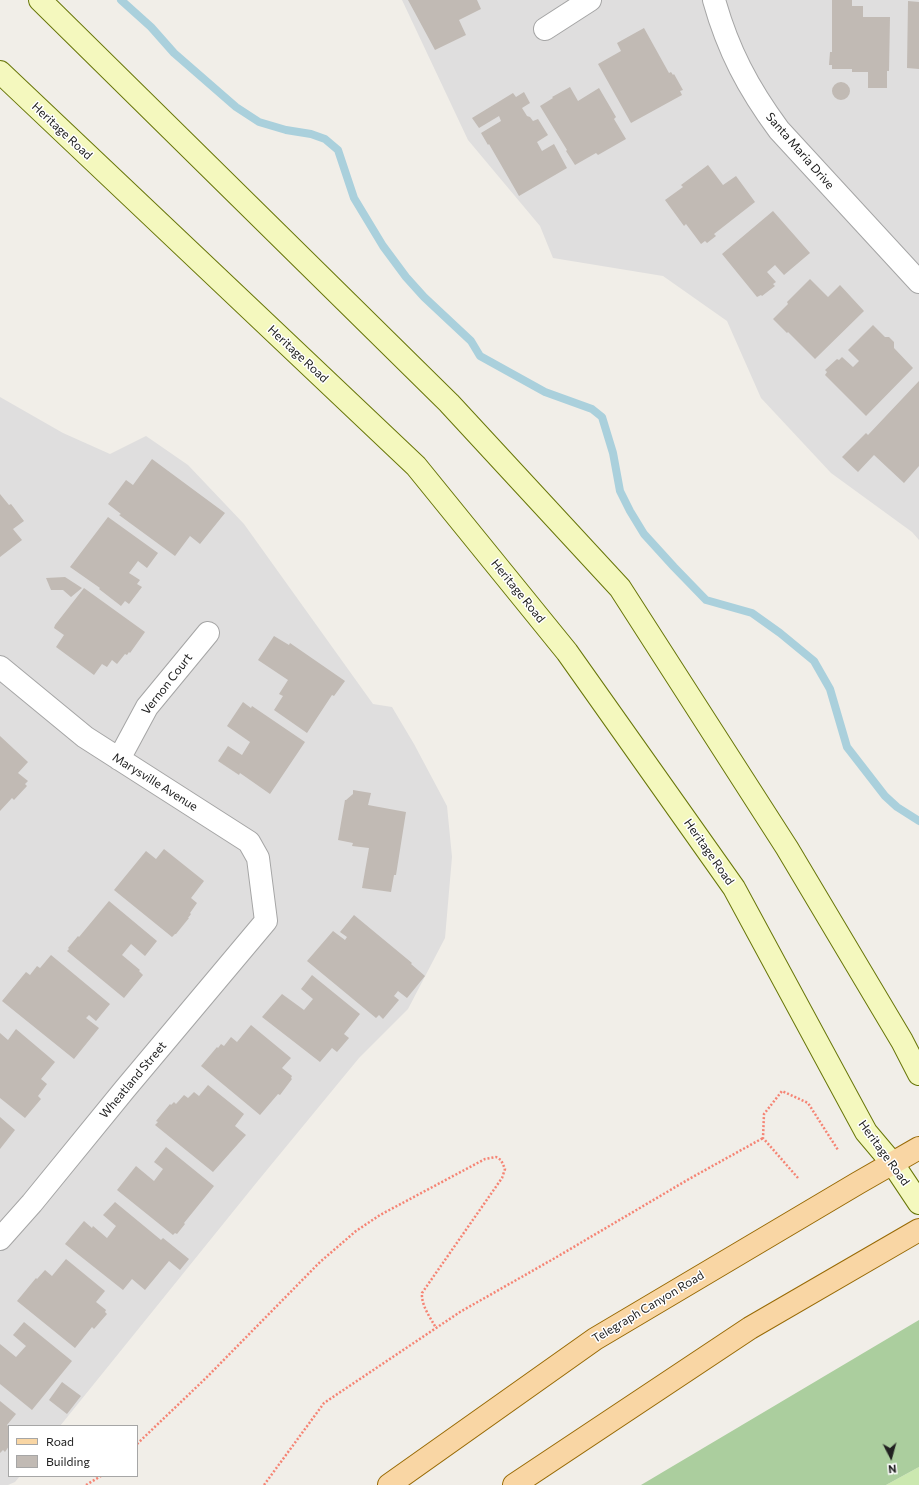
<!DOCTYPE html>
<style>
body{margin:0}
#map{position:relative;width:919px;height:1485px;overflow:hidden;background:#f1eee8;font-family:Commissioner,sans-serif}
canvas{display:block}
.legend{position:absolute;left:8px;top:1425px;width:130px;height:52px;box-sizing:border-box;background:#fff;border:1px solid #a6a6a6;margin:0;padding:5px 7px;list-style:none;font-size:12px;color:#212121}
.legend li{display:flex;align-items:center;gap:8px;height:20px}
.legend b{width:20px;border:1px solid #a6a6a6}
.north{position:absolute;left:871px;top:1437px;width:40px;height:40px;-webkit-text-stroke:3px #fff;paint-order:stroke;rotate:174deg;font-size:11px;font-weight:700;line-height:16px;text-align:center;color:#212121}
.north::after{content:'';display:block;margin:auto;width:14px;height:18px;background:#212121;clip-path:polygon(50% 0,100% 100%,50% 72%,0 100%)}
</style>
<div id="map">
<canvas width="919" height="1485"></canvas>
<ul class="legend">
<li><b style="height:5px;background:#f9d6a4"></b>Road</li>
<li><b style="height:11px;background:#c1bab4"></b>Building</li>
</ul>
<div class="north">N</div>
</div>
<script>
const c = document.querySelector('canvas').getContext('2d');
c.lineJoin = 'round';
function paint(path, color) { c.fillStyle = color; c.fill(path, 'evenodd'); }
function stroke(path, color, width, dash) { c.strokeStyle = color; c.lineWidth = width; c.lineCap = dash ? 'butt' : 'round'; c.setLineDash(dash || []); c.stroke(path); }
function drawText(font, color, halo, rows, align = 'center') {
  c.font = font + ' Commissioner,sans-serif'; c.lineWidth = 3; c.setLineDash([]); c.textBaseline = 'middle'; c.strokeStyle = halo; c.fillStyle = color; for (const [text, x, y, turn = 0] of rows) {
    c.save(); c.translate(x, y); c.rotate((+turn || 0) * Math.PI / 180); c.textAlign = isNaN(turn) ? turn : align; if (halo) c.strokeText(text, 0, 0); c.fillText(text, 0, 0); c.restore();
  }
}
const residential = new Path2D(`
 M402,0H919V540L912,532L831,473L761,398L727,321L663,276L553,258L540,226L468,140Z
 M0,397L63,433L110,454L146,436L188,465L244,524L373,704L392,707L414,744L447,806L452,857L445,938L408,1009L359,1058L257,1182L60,1426H9V1476H20L15,1482L8,1485H0Z`);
const grass = new Path2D(`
 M919,1467V1485H886Z`);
const forest = new Path2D(`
 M919,1320V1467L886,1485H641Z`);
const stream = new Path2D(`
 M121,0L151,27L174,53L236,107L259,122L286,130L311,134L325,139L338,150L354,198L383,246L406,277L424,297L471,341L480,356L545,392L592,409L602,417L613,453L620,491L630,511L644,534L674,567L706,600L752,613L780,633L814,661L830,689L847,747L885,796L897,807L919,821`);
const building = new Path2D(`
 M408,0H477L481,9L459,20L466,35L435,50Z
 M832,0H852V6H863V17H890L889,71H887V88H868V72H852V69H832V65H829L830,52H832Z
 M908,1L919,2V69L907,68Z
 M644,28L669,73L671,72L673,75L674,74L683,90L680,91L682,95L631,123L598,64L621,51L617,43Z
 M832 91a9 9 0 1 1 18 0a9 9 0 1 1-18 0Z
 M570,87L578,101L599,88L616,117L614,119L626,139L598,155L596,153L575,165L566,151L567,150L540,106L553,98L552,97Z
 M524,92L530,103L522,108L527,116L530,117L533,121L538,119L548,135L537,142L542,151L554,144L567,168L519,196L489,144L488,145L481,133L501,121L499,116L479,128L472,118L513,93L516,97Z
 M708,165L723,185L736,176L755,202L714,234L716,236L707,243L705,241L701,244L686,224L684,226L665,200L683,187L681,185Z
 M773,211L810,253L784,275L775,265L767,272L776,282L773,284L775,286L762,296L761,295L757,297L722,254Z
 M810,279L828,297L840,285L864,311L815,359L788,332L787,333L773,319L788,304L787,302Z
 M873,325L885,337H889L894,342V348L913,368L866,416L825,375L827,372L825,370L837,359L839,360L842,357L853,367L859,361L848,350Z
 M919,381V466L904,483L874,455L858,472L842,457L866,433L868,435Z
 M152,459L225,513L200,544L190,536L175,556L119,515L121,514L108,504L126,480L133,485Z
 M0,494L9,505L11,504L24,521L13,529L22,540L0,557Z
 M108,517L158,553L147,568L138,561L129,573L140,580L137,584L142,587L129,604L125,601L121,606L99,589L100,588L70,567Z
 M65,577L82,588L71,597L63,590H51L46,578Z
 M84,588L145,632L130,653L129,652L127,655L125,654L117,664L112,660L107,667L102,664L94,675L56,647L64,635L54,628L55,625Z
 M274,636L289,645L290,643L345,681L334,696L332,695L307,733L274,710L283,696L279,694L288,680L258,660Z
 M243,702L251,708L252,706L305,742L270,794L240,773L239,775L218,761L228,746L242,755L250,742L227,726Z
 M0,736L28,762L18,773L28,781L25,784L27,786L14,800L12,798L0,811Z
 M353,790L371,793L368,805L406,812L396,875H394L391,892L362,888L369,848L352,846L353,843L338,840L345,800H346L353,794Z
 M164,849L204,881L191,898L197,903L190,913L191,914L188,918H189L176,934H175L172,937L114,890L146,851L156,859Z
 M109,901L157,941L145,956L131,944L122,955L140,970L139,971L143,975L124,998L67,951L69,949L68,948L78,936L79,937Z
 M354,915L412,963L411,964L425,976L407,998L398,991L394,996L399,1000L383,1019L379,1015L376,1018L307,961L333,931L345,940L347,937L340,932Z
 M51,955L110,1004L96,1021L89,1015L86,1018L99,1028L74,1059L2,1001L26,972L30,975L37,966L40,968Z
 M312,975L360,1014L344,1034L349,1038L337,1052L332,1048L320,1062L262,1017L282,994L304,1010L313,999L301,989Z
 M251,1025L291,1058L282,1068L292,1076L291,1078L292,1079L280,1095L278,1094L260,1115L201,1066L217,1047L218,1048L221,1044L224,1046L231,1037L237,1042Z
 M16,1029L55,1062L41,1079L47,1084L38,1096L41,1099L25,1118L0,1098V1033L8,1040Z
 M208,1085L244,1114L235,1126L246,1135L213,1172L155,1125L158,1122L156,1121L170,1104L171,1105L174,1102L176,1104L184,1095L188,1098L194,1092L199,1096Z
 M0,1117L15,1130L0,1149Z
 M166,1147L214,1186L184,1223L185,1224L177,1234L175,1233L173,1235L117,1190L136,1166L154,1181L163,1169L154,1162Z
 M115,1202L161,1240L163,1238L189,1259L180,1270L169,1261L145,1290L132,1279L123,1290L65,1244L84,1221L92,1228L93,1226L107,1238L116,1226L103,1215Z
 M66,1259L105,1291L96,1302L106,1310L105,1312L107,1314L94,1329L92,1327L75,1348L17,1301L36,1278L37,1279L45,1270L52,1276Z
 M24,1322L72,1361L32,1410L0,1384V1344L16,1357L26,1346L13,1335Z
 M62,1382L81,1396L67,1414L49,1400Z
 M0,1401L16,1414L7,1425L9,1427V1446L5,1452L3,1450L0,1453Z`);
const path = new Path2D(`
 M798,1178L763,1138L764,1114L782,1091L808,1103L838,1150
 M137,1444L206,1378L320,1262L356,1231L380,1215L485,1159L496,1157L501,1160L505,1169L502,1178L422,1293C421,1305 430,1317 436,1328
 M86,1485L101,1476
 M264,1485L324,1403L460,1312L555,1258L689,1179L763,1138`);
const minor = new Path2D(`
 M714,0C728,50 748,88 779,130L919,282
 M545,29L590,0
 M0,667L85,737L249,842L258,858L266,921L125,1089L32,1203L0,1239
 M119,759L147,707L208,633`);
const secondary = new Path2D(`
 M40,0L449,403L620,588L787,848L902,1041L919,1074
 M0,72L416,466L567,652L734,888L866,1132L893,1164L919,1203`);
const primary = new Path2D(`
 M389,1485L595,1339L858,1183L919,1148
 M514,1485L750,1328L919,1230`);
const streetNames = [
 ["Heritage Road",62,131,43],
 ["Santa Maria Drive",800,151,49],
 ["Heritage Road",298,354,43],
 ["Heritage Road",518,591,51],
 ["Vernon Court",167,684,-52],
 ["Marysville Avenue",155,782,32],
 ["Heritage Road",709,852,55],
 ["Wheatland Street",133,1080,-50],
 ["Heritage Road",884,1153,54],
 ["Telegraph Canyon Road",648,1307,-31]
];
paint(residential, '#dfdede');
paint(grass, '#cbe8b0');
paint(forest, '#abce9e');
stroke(stream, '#aad0dc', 8);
paint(building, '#c1bab4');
stroke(minor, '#a5a5a5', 24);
stroke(secondary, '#687609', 24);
stroke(primary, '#986a05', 24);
stroke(path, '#f58474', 2.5, [2, 2]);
stroke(minor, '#fff', 22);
stroke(secondary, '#f4f8be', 22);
stroke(primary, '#f9d6a4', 22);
drawText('12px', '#212121', '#fff', streetNames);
</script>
